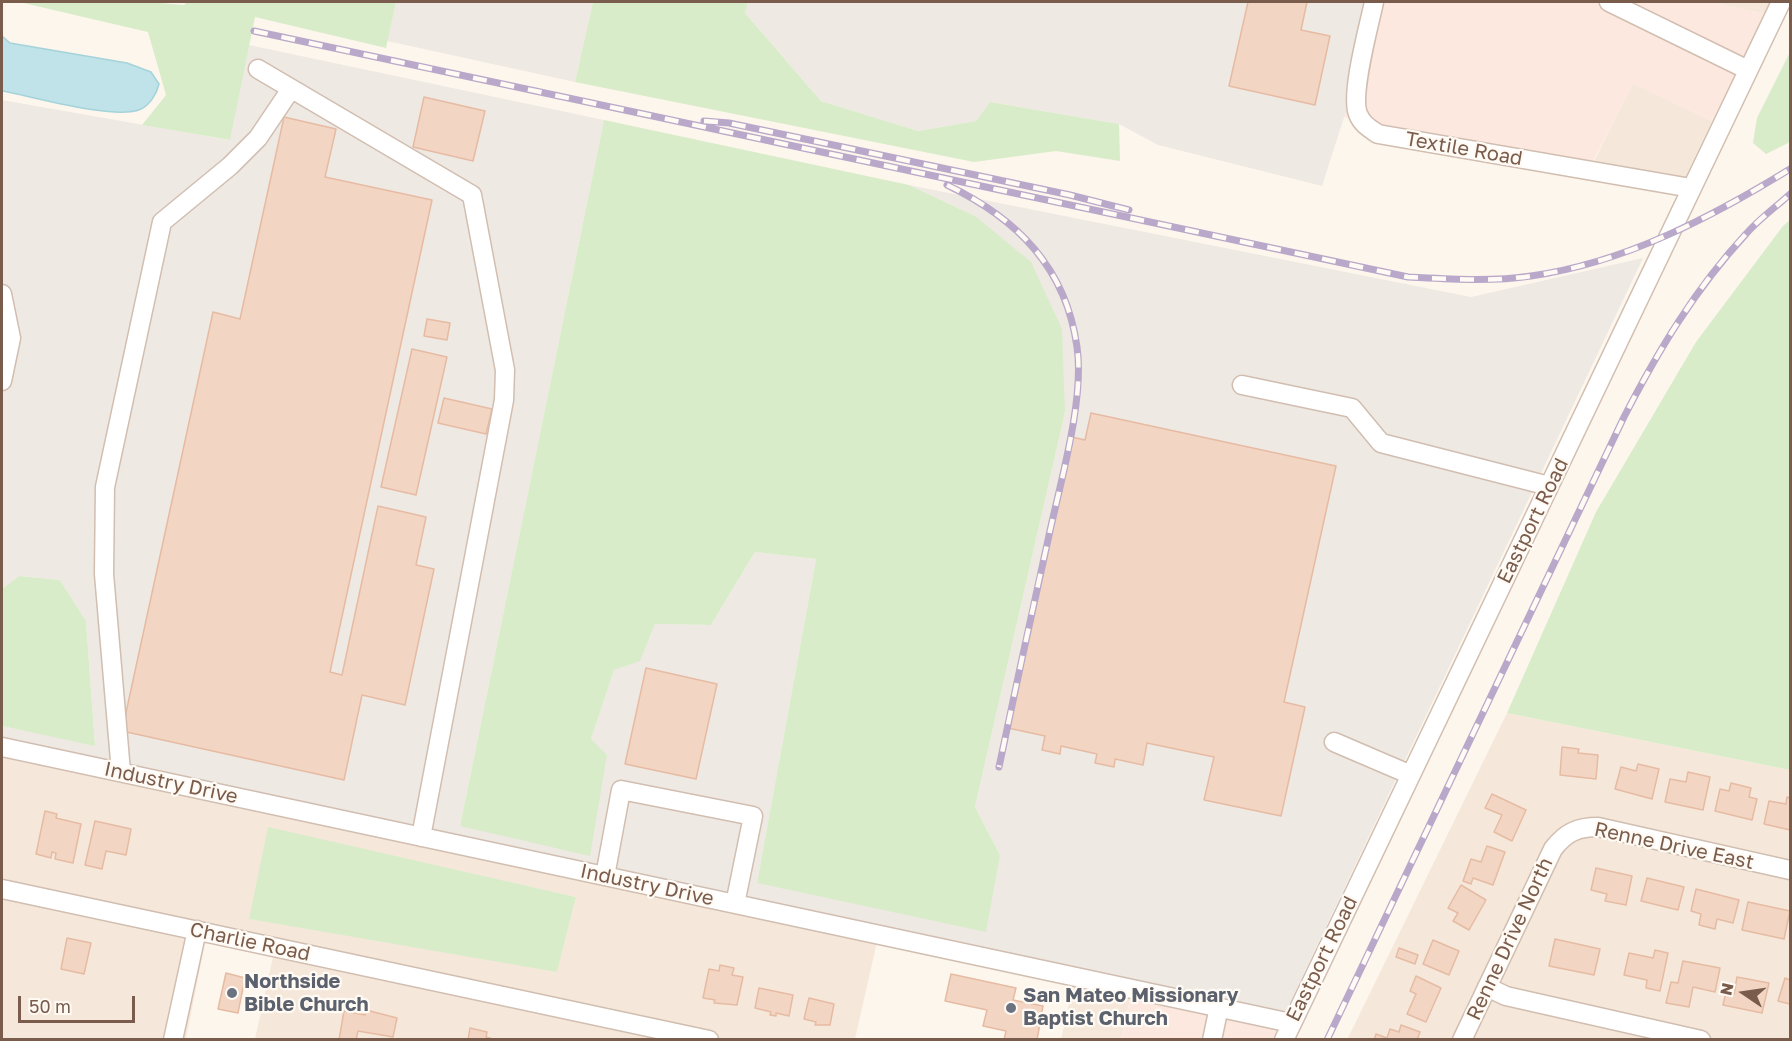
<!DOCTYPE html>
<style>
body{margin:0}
#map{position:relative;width:1792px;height:1041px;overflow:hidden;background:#fdf6ec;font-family:"Golos Text",sans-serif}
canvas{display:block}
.frame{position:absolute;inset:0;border:3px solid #7a5c4d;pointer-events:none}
.north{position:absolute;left:1714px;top:963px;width:60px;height:60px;-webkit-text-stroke:4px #fffaf3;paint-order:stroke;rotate:283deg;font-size:16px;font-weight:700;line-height:24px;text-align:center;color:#7a5c4d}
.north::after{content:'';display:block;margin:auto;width:21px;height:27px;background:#7a5c4d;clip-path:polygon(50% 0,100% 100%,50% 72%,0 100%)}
.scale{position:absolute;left:18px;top:996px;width:117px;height:27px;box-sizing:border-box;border:3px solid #7a5c4d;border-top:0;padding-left:8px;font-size:18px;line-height:21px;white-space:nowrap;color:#7a5c4d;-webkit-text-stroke:4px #fffaf3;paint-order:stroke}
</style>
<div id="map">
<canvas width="1792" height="1041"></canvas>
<div class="frame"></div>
<div class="north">N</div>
<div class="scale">50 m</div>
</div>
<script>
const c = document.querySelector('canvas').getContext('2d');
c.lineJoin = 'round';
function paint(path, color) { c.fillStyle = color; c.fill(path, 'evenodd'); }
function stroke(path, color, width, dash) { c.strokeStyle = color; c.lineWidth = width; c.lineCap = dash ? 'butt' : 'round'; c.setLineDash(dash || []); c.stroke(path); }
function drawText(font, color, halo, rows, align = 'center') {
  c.font = font + ' "Golos Text",sans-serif'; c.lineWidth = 4.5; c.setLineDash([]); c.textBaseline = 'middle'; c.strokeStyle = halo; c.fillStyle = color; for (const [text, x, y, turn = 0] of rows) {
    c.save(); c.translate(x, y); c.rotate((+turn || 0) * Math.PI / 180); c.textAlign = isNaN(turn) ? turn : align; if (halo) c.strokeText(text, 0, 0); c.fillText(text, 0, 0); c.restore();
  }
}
const residential = new Path2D(`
 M1709,2H1771L1765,14Z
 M1633,83L1712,121L1684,180L1593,163Z
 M1507,713L1790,770V1039L1347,1040Z
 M2,755L877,942L855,1039H255L274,952L206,938L186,1039L2,1040ZM268,828L576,897L557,971L250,919Z
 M1073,984L1131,995L1121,1039L1061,1040Z`);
const commercial = new Path2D(`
 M1366,2H1709L1765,14L1712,121L1633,84L1592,163L1344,117Z
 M1131,995L1278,1028L1273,1039L1121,1040Z`);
const industrial = new Path2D(`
 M396,2H593L575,82L387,41Z
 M748,2H1366L1347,108L1322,186L1158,145L1119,124L990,102L976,121L918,131L821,101L745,13Z
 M249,45L604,120L460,826L591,739L614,670L640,660L655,624L711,625L755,552L816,559L757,883L1000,855L975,807L1065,412L975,216L909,185L1471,297L1643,258L1278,1028L2,755V726L95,745L86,621L60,580L19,576L2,589V100L229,140Z`);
const green = new Path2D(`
 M19,2H147L184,5L187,2H396L386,48L255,17L230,140L142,125L166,95L148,32Z
 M593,2H748L745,13L821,101L918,131L976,121L990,102L1119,124L1120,161L1056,151L974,162L575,82Z
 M1790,52V142L1766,154L1753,143L1757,118Z
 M604,120L909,185L975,216L1031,262L1062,329L1065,412L975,807L1000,855L986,932L757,883L816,559L755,552L711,625L655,624L640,661L614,670L591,739L607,755L590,856L460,826Z
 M1790,220V770L1507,713L1596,512L1696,342L1783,226Z
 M19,576L60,580L86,621L95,746L2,726V589Z
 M268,827L576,897L557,972L249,919Z`);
const water = new Path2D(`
 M2,36L10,43L127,63L151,72L159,84C157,93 150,105 141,109C115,121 32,96 2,91Z`);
const building = new Path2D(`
 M1248,2H1307L1301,30L1330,36L1315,105L1229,86Z
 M424,97L485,111L473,161L413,147Z
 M284,117L336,129L325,177L432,200L330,672L342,675L378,506L426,517L416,565L434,569L405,705L362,695L344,780L122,731L213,312L240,319Z
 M427,319L450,323L447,340L424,336Z
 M412,349L447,357L416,495L381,487Z
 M444,398L492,409L486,434L438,423Z
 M1091,413L1336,466L1284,702L1305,707L1281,816L1204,800L1214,757L1147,743L1143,765L1115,759L1114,767L1095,763L1097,754L1061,746L1060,754L1042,750L1045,736L1008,728L1072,437L1085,440Z
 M646,668L717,684L696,779L625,764Z
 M1562,747L1579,749L1578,753L1598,755L1596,779L1560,775Z
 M1638,764L1659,769L1652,799L1615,789L1621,767L1636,771Z
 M1688,772L1710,777L1703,810L1665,802L1670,779L1686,782Z
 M1731,783L1751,788L1749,797L1757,799L1752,820L1715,811L1720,789L1729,791Z
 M1492,794L1526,810L1512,841L1494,832L1502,815L1485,808Z
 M1787,797L1790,798V830L1764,824L1769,801L1786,804Z
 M45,811L57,814L56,818L81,824L73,863L55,859L56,853L52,852L51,858L36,854Z
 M95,821L131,829L126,855L106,851L102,869L85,865Z
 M1487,846L1505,852L1493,885L1473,878L1471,884L1463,881L1471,859L1481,862Z
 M1596,868L1632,876L1626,905L1605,901L1607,894L1591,890Z
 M1647,878L1684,887L1678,910L1641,901Z
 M1461,885L1486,900L1469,930L1453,921L1458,913L1448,908Z
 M1696,889L1739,900L1733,923L1717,919L1715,929L1699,925L1701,914L1691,911Z
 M1748,902L1790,911L1784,939L1742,930Z
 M67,938L91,943L84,974L61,969Z
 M1555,939L1600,949L1594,975L1549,966Z
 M1433,940L1459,951L1449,975L1423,964Z
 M1399,948L1418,955L1415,964L1396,957Z
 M1655,950L1668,953L1660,991L1646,988L1647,980L1624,975L1629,953L1653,958Z
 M1683,961L1720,968L1715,992L1693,987L1689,1007L1666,1003L1671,982L1678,983Z
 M720,965L734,968L732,975L743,977L737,1005L714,1003L715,1000L703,998L709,969L719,971Z
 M226,973L245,978L238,1013L218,1009Z
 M951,974L1016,988L1013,1000L1043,1006L1037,1040H1004L1006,1031L983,1026L987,1010L945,1001Z
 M1416,976L1441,988L1426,1022L1407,1014L1416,994L1410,991Z
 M1737,977L1769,983L1762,1013L1723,1005L1726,992L1734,994Z
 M1785,978L1790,980V1004L1778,1001Z
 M759,988L793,995L789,1016L776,1013V1016L770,1015L771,1012L755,1008Z
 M809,998L834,1004L830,1025H815L816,1022L804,1019Z
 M366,1010L397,1018L393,1037L358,1031L356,1040H339L344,1011L365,1015Z
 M1401,1025L1420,1032L1417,1040H1374L1376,1034L1387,1038L1390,1029L1399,1032Z
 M470,1028L487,1032L486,1037L496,1040H468Z`);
const minor = new Path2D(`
 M1374,2C1369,26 1350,94 1358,114C1362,124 1369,128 1378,134L1691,188
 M1609,2L1748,70
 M258,69L472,195L505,370L504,400L421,837
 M2,294L11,338L2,381
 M1242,385L1352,408L1381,443L1549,486
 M1334,742L1411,775
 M2,747L1291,1023
 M121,772L104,574L105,487L162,222L230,166L258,138L291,89
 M605,876L621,790L753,816L735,904
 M2,889L709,1040
 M1487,987L1506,996L1701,1040
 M173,1040L197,930
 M1212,1040L1219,1007
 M1284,1040L1781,2
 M1462,1040L1553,849C1566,832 1578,827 1598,827L1790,870`);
const rail = new Path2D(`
 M254,31L1408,277C1448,279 1491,282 1531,276C1624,263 1712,217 1790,169
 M704,121L729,123L1070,195L1129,210
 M947,185C1018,219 1066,268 1077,347C1085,400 1059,487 1048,540C1031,616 1015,691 999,767
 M1327,1040L1624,417C1658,351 1695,289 1746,234C1759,219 1776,207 1790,194`);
const markers = [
 [232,993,6,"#6b7280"],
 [1011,1008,6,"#6b7280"]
];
const streetNames = [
 ["Textile Road",1464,149,10],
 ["Eastport Road",1533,521,-64],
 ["Industry Drive",171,783,12],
 ["Renne Drive East",1674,846,12],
 ["Industry Drive",647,885,12],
 ["Renne Drive North",1510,939,-65],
 ["Charlie Road",250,942,12],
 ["Eastport Road",1322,959,-64]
];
const worshipNames = [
 ["Northside",244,982],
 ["Bible Church",244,1005],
 ["San Mateo Missionary",1023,996],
 ["Baptist Church",1023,1019]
];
paint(residential, '#f5e8da');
paint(commercial, '#fde8e0');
paint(industrial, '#efe9e4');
paint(green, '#d8ecc9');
paint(water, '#bfe3e8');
stroke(water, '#a5d3da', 1.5);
paint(building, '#f3d5c3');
stroke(building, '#e6bba3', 1.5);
stroke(minor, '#d1beb0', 21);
stroke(minor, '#fff', 18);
stroke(rail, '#b9a8c9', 7);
stroke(rail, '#fffaf3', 4.5, [14]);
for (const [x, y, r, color] of markers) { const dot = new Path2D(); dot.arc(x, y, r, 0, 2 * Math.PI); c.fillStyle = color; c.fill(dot); stroke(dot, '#fffaf3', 2); }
drawText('20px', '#7a5c4d', '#fffaf3', streetNames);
drawText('bold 20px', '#5b616d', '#fffaf3', worshipNames, 'left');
</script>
